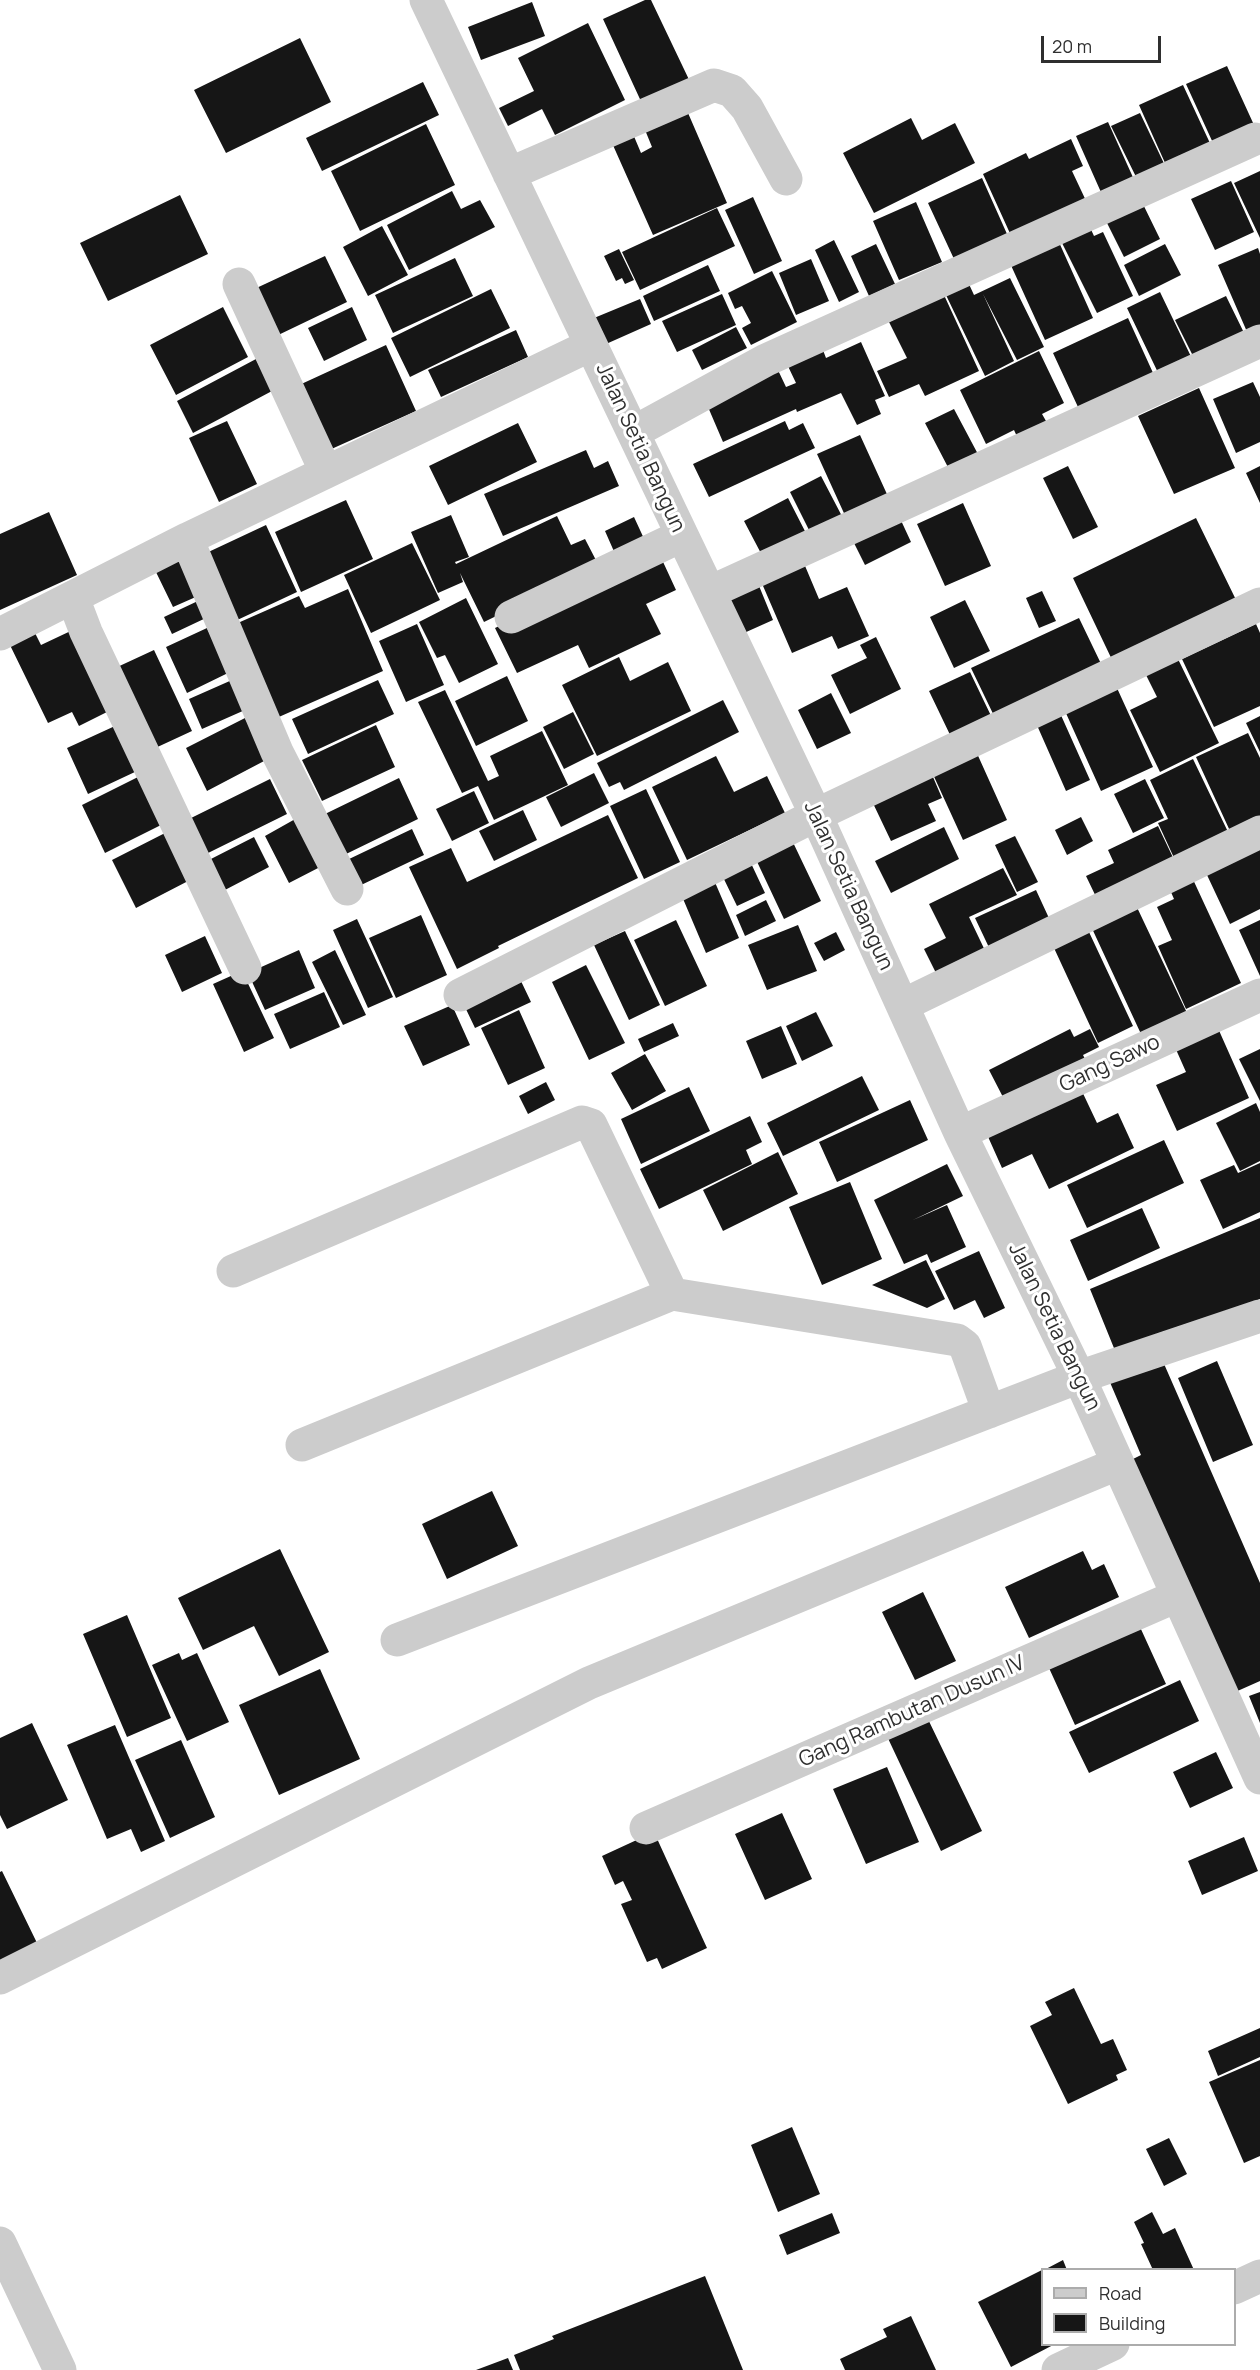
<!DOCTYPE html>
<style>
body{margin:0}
#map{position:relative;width:1260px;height:2370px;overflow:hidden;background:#fff;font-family:Manrope,sans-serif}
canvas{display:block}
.legend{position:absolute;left:1041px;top:2268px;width:195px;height:78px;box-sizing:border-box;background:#fff;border:2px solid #acacac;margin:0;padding:8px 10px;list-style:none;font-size:18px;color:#2f2f2f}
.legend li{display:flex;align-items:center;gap:12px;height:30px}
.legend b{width:30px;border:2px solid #acacac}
.scale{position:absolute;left:1041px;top:36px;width:120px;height:27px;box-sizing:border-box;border:3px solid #2f2f2f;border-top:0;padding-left:8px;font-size:18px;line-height:21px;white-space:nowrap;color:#2f2f2f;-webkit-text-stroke:4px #fff;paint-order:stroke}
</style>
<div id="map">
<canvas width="1260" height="2370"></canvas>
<ul class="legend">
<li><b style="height:8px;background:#ccc"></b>Road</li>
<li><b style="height:16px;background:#161616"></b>Building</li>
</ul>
<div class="scale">20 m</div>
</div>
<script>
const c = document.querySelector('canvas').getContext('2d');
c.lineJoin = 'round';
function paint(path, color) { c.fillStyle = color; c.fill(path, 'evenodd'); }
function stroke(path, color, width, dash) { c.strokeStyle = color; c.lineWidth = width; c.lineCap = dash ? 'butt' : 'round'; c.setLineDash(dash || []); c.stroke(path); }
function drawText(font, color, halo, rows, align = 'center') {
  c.font = font + ' Manrope,sans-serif'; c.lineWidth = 6; c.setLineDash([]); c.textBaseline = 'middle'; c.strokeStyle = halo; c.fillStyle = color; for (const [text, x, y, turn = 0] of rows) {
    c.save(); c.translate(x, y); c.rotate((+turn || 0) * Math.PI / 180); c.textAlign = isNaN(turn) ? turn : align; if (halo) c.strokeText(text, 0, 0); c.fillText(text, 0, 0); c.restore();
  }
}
const building = new Path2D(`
 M645,0H651L693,88L645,110L603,19Z
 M532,2L545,36L481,60L468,27Z
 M588,23L625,100L555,135L542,109L508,126L499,108L534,91L518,58Z
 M300,38L331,102L226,153L194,90Z
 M1227,66L1254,125L1213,143L1186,84Z
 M423,82L439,115L322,171L306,138Z
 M1183,85L1215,154L1170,174L1139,105Z
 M685,106L727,203L653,235L612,143L633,134L641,153L652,147L643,125Z
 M1140,113L1169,174L1141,187L1111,126Z
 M911,118L922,140L955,123L975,163L874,213L843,153Z
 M1108,122L1136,184L1104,199L1076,136Z
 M426,124L455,185L360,231L331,171Z
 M1071,139L1083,166L1072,171L1088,205L1013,240L983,174L1026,153L1029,159Z
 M1260,171V238L1234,183Z
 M982,178L1007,234L954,259L928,203Z
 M1231,181L1254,232L1215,250L1191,199Z
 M452,191L461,209L480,200L495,227L409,270L387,225Z
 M180,195L208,254L108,301L80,243Z
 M1139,196L1160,239L1124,257L1103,215Z
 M753,197L782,261L754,274L725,210Z
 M916,202L942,262L899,280L873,221Z
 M717,208L735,246L640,290L622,252Z
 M1087,221L1094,236L1103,232L1133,296L1097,313L1058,235Z
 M382,226L408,275L368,296L343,247Z
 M834,240L859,292L839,302L815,250Z
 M1058,240L1093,318L1045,340L1009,261Z
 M876,244L895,284L869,296L851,256Z
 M1165,244L1181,275L1139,296L1124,265Z
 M1258,248L1260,254V337L1251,341L1218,265Z
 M619,249L634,280L625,284L622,278L616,281L604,256Z
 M325,256L347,302L272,338L250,291Z
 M455,258L473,296L393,333L375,295Z
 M811,259L829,301L796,315L779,273Z
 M708,265L720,291L654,321L643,296Z
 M772,271L797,322L751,345L742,328L751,323L742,306L735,309L728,293Z
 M1010,278L1044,347L1017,360L983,294L1014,361L985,376L945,293L968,282L974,295Z
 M491,289L510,328L410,377L391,338Z
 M1160,292L1196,367L1163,383L1127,308Z
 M722,294L736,325L677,352L662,321Z
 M944,295L979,371L925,396L919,384L889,397L877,371L907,358L889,322Z
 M1226,296L1248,341L1198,366L1175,320Z
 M640,299L651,324L606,344L594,318Z
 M223,307L248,357L176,395L150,345Z
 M352,307L367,340L324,361L308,328Z
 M1128,318L1159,386L1084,420L1053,353Z
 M736,327L747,348L702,370L692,350Z
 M516,330L528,357L441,397L428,370Z
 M861,342L885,396L875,400L881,414L857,425L841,393L797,412L796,409L723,442L705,400L777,368L786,387L796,383L786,362L821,345L826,358Z
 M386,345L416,411L327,451L297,386Z
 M1039,351L1064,403L1042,414L1050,428L1020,443L1014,430L986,444L960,390Z
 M256,359L272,391L193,433L177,401Z
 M1253,382L1260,397V442L1236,453L1213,399Z
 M1199,388L1235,468L1174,494L1138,416Z
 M954,409L980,458L951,473L925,423Z
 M227,421L257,484L219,502L189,438Z
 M785,421L789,430L803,423L815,448L709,497L693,464Z
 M518,423L537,462L448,505L429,466Z
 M860,435L891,503L848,522L817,454Z
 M586,450L594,468L608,461L619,486L503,536L484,494Z
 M1068,466L1098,527L1073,539L1043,478Z
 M1260,466V503L1246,473Z
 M821,476L845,522L813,538L790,492Z
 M788,498L809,539L765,561L744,521Z
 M346,500L373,559L301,592L275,532Z
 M963,503L991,566L945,586L917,524Z
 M49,512L77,575L0,610V534Z
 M898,514L911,542L865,565L851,537Z
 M451,515L469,557L455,562L456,564L557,516L571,545L585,539L599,566L484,622L460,573L463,582L438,593L411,532Z
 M634,517L646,543L616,556L605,531Z
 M1196,518L1239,606L1115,666L1073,578Z
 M266,525L297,592L233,622L202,555Z
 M412,543L440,600L371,633L344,575Z
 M658,551L676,590L646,604L661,634L589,668L578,645L517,673L495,628Z
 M800,554L819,599L847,587L869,636L838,649L832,636L792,653L757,572Z
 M181,558L198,596L173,607L155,570Z
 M757,581L773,620L744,633L727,595Z
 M348,589L383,671L272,720L231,626L299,596L305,608Z
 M1042,591L1056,621L1039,628L1026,598Z
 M466,598L498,664L459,683L445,655L437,658L419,622Z
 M200,600L208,617L172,634L164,617Z
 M965,600L990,651L954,668L930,617Z
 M1079,618L1105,672L997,722L971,668Z
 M417,624L444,685L406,702L379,641Z
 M1256,624L1260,633V706L1214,727L1182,659Z
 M77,628L115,708L79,726L72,712L48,723L8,641L33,629L41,645Z
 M207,628L228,673L187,693L166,647Z
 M876,637L901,689L850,714L831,675L867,658L860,645Z
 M154,650L192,731L151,750L113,669Z
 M619,657L630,681L668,662L691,711L597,756L562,685Z
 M1178,659L1219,743L1160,772L1130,710L1157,697L1146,675Z
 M970,672L994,722L953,741L929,691Z
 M507,676L528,721L476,746L455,701Z
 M232,680L245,710L202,729L189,699Z
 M378,680L394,714L308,754L292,719Z
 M1117,688L1153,767L1101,791L1065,711Z
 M445,690L488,781L499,776L490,756L542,731L568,785L494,820L478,786L462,793L418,702Z
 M831,693L851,733L817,749L798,710Z
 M723,700L739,732L624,790L620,782L609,787L597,763Z
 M573,712L594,754L564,769L543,727Z
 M1060,713L1090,780L1066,791L1036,723Z
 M1260,716V752L1246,723Z
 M245,718L266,760L207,791L186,748Z
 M376,725L395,767L322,801L302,760Z
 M115,726L137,771L88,794L67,748Z
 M1248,733L1260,758V817L1230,831L1196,757Z
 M975,749L1007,820L963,840L931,770Z
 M716,756L734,792L767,776L785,813L687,860L652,787Z
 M1193,759L1229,834L1175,860L1158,823L1168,819L1150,780Z
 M930,770L942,798L928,804L936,821L891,841L870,797Z
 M594,773L609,803L561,827L546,797Z
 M138,777L161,825L105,853L82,805Z
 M399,778L418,819L344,855L325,814Z
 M270,779L287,814L204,855L187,820Z
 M1145,779L1164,818L1133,833L1114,794Z
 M646,789L680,862L644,879L610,806Z
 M474,791L489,823L452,841L436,809Z
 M523,810L537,840L494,861L479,831Z
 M608,815L638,878L498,946L499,948L457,969L409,867L451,848L467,882Z
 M1081,817L1093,841L1067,855L1055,830Z
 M297,818L322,866L289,883L265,836Z
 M1158,826L1177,866L1099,903L1086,876L1114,863L1108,850Z
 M944,827L959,859L891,893L875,861Z
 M412,829L424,855L359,886L347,860Z
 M167,832L192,879L136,908L112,860Z
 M789,834L821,901L784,919L752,851Z
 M1015,836L1038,882L1017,892L995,845Z
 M254,837L269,867L223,891L207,861Z
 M1260,849V909L1230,924L1207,875Z
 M749,859L765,893L737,906L721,873Z
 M1003,868L1017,895L969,917L990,961L942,985L924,949L946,938L929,904Z
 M1190,873L1241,983L1186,1009L1158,946L1172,940L1157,907L1174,899L1167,883Z
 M714,880L739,938L706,953L681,894Z
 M1036,890L1054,929L994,958L975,918Z
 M766,900L776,921L745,936L736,915Z
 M1134,901L1187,1013L1141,1034L1089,922Z
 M421,915L447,975L396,998L369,938Z
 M357,919L393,997L368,1008L333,930Z
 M676,920L707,986L665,1006L634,940Z
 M1260,920V976L1239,930Z
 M798,925L817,971L767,990L748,945Z
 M625,931L660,1005L629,1020L594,945Z
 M836,932L845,950L824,961L814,943Z
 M1089,932L1133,1026L1098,1043L1054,948Z
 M205,936L222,973L182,992L165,955Z
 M299,950L315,988L265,1010L248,973Z
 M335,950L366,1015L343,1025L312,962Z
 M586,965L625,1043L589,1060L552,982Z
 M242,971L274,1038L244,1052L213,984Z
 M520,979L531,1002L475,1028L464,1005Z
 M324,992L340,1027L290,1049L274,1014Z
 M452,1005L470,1045L423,1066L404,1026Z
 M519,1010L545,1068L508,1085L481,1028Z
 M816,1012L833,1046L802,1061L786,1026Z
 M673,1023L679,1036L644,1052L638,1039Z
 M781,1026L797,1064L762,1079L746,1041Z
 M1217,1026L1249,1098L1177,1131L1156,1085L1186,1072L1174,1045Z
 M1070,1029L1074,1037L1090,1029L1099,1047L1083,1055L1086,1061L1005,1101L989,1070Z
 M1260,1049V1101L1239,1059Z
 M645,1054L666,1091L632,1110L611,1073Z
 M862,1076L879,1110L783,1156L767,1123Z
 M546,1082L555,1100L528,1114L519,1096Z
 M1079,1085L1097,1123L1118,1113L1134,1148L1049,1189L1032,1154L1002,1168L985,1130Z
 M689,1087L710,1131L641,1164L621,1119Z
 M910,1100L928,1140L837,1182L819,1142Z
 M1256,1103L1260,1112V1161L1240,1171L1216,1123Z
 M750,1116L762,1142L746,1150L752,1164L659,1209L640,1169Z
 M1164,1140L1184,1183L1087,1228L1067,1185Z
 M778,1152L798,1194L723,1231L703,1190Z
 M1260,1163V1212L1223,1229L1200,1180L1234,1165L1238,1173Z
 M947,1164L963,1196L913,1220L947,1205L966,1247L931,1263L927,1254L904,1264L874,1200Z
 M850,1182L882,1259L822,1285L789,1207Z
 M1142,1208L1160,1248L1088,1281L1070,1240Z
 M1260,1218V1299L1118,1358L1090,1289Z
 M979,1251L1005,1308L984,1318L975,1300L954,1310L935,1271Z
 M926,1260L945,1299L927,1308L872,1285Z
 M1161,1357L1260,1583V1681L1233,1693L1131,1460L1141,1455L1109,1380Z
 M1217,1361L1253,1445L1213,1462L1178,1378Z
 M492,1491L518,1546L447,1579L422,1524Z
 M280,1549L329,1652L279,1676L254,1626L203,1650L178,1598Z
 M1083,1551L1092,1570L1104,1564L1119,1597L1029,1638L1005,1587Z
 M923,1592L956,1661L915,1680L882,1612Z
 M127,1615L171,1718L127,1737L83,1634Z
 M1140,1627L1166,1684L1075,1725L1049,1668Z
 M179,1653L182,1660L197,1653L229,1722L187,1741L152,1665Z
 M320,1669L360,1759L279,1795L239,1705Z
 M1180,1680L1199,1721L1089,1773L1069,1732Z
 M1260,1692V1723L1249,1696Z
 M925,1713L982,1831L941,1851L885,1732Z
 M32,1723L68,1800L7,1829L0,1815V1738Z
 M115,1725L165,1841L141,1852L131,1829L107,1839L67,1745Z
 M181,1740L215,1817L170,1838L135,1760Z
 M1216,1752L1233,1788L1190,1808L1173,1772Z
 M887,1767L919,1842L866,1864L833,1789Z
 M782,1813L812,1879L765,1900L735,1834Z
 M654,1832L707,1948L662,1969L657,1958L647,1962L621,1904L632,1900L623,1881L615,1885L602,1856Z
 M1244,1837L1258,1871L1202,1895L1188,1861Z
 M2,1871L37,1943L0,1961V1872Z
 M1074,1988L1101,2044L1113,2039L1127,2070L1116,2075L1118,2080L1068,2104L1030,2026L1052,2015L1045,2002Z
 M1260,2028V2057L1218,2076L1208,2051Z
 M1260,2060V2156L1244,2163L1209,2082Z
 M792,2127L820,2194L778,2212L751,2145Z
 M1169,2138L1187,2174L1164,2186L1146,2149Z
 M1152,2212L1163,2234L1175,2228L1194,2270H1153L1141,2244L1144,2243L1134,2222Z
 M832,2213L840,2233L787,2255L779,2235Z
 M1063,2260L1067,2270H1044Z
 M1042,2270V2344H1055L1011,2367L978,2302Z
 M705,2276L743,2370H520L514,2355L554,2339L552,2336Z
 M911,2316L936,2370H845L840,2359L887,2337L883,2329Z
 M508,2358L513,2370H476Z`);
const street = new Path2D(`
 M426,0L816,815L960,1133L1079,1377L1260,1778
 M509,174L714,85L732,91L747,108L786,179
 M239,284L326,472
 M634,432L766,360L1255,139
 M187,539L277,752L347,889
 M710,592L1260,341
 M73,598L86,632L245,968
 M511,617L681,536
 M0,634L187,539L591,345
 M460,995L816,815L1260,604
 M903,1005L1260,832
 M960,1133L1260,995
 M233,1271L582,1122L591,1125L672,1294L957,1340L965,1346L989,1412
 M302,1445L672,1294
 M397,1640L1079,1377L1260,1316
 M646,1828L1177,1596
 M0,1978L589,1683L1117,1464
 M0,2243L60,2370
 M1234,2288L1260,2276
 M1058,2370L1113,2344`);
const streetNames = [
 ["Jalan Setia Bangun",640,448,65],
 ["Jalan Setia Bangun",848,886,65],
 ["Gang Sawo",1110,1064,-25],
 ["Jalan Setia Bangun",1054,1327,64],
 ["Gang Rambutan Dusun IV",912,1712,-24]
];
paint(building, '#161616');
stroke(street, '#ccc', 33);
drawText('21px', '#2f2f2f', '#fff', streetNames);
</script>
